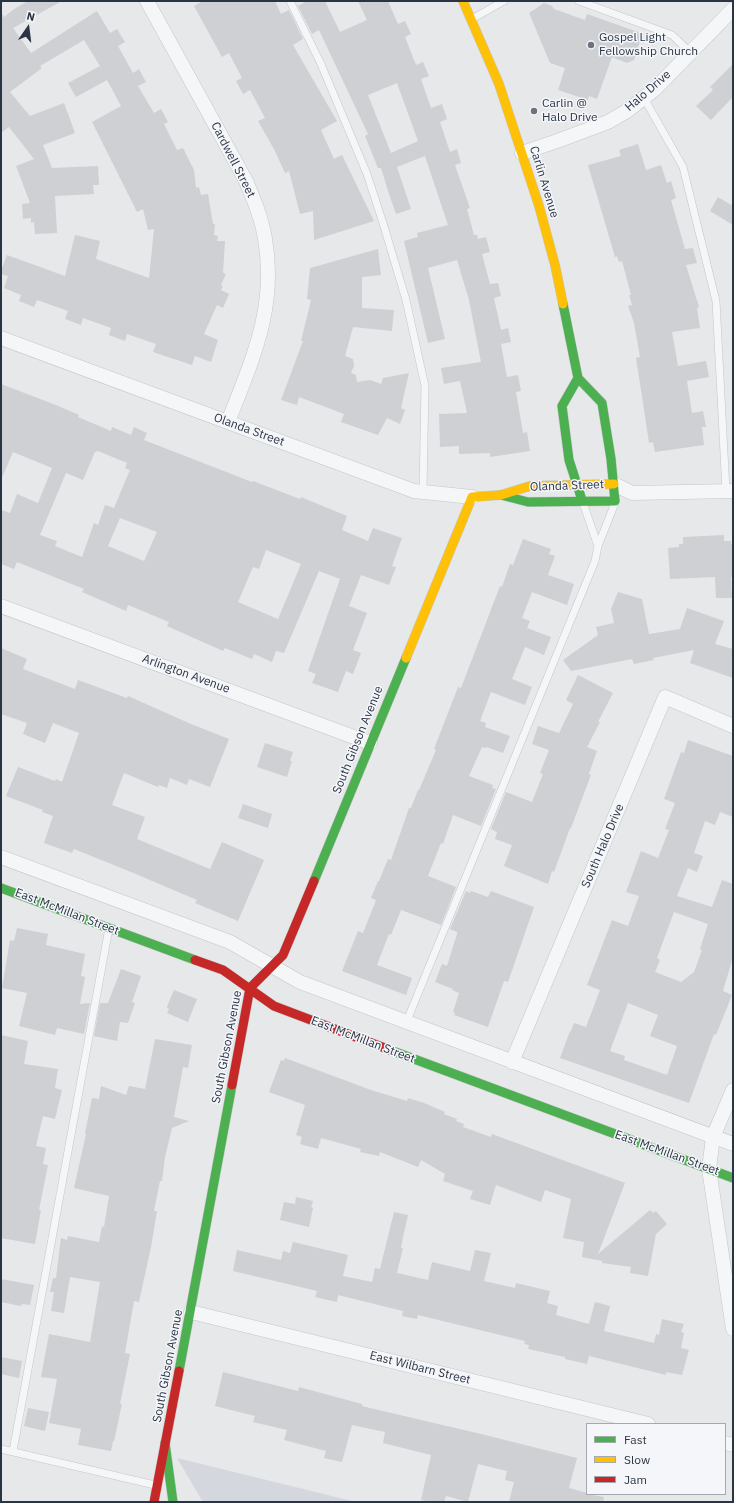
<!DOCTYPE html>
<style>
body{margin:0}
#map{position:relative;width:734px;height:1503px;overflow:hidden;background:#e6e8ea;font-family:"IBM Plex Sans",sans-serif}
canvas{display:block}
.frame{position:absolute;inset:0;border:2px solid #2b3445;pointer-events:none}
.legend{position:absolute;left:586px;top:1423px;width:140px;height:72px;box-sizing:border-box;background:#f4f6f9;border:1px solid #a4a8b1;margin:0;padding:5px 7px;list-style:none;font-size:12px;color:#2b3445}
.legend li{display:flex;align-items:center;gap:8px;height:20px}
.legend b{width:20px;border:1px solid #a4a8b1}
.north{position:absolute;left:8px;top:8px;width:40px;height:40px;-webkit-text-stroke:3px #f4f6f9;paint-order:stroke;rotate:14deg;font-size:11px;font-weight:700;line-height:16px;text-align:center;color:#2b3445}
.north::after{content:'';display:block;margin:auto;width:14px;height:18px;background:#2b3445;clip-path:polygon(50% 0,100% 100%,50% 72%,0 100%)}
</style>
<div id="map">
<canvas width="734" height="1503"></canvas>
<div class="frame"></div>
<ul class="legend">
<li><b style="height:5px;background:#4caf50"></b>Fast</li>
<li><b style="height:5px;background:#ffc107"></b>Slow</li>
<li><b style="height:5px;background:#c62828"></b>Jam</li>
</ul>
<div class="north">N</div>
</div>
<script>
const c = document.querySelector('canvas').getContext('2d');
c.lineJoin = 'round';
function paint(path, color) { c.fillStyle = color; c.fill(path, 'evenodd'); }
function stroke(path, color, width, dash) { c.strokeStyle = color; c.lineWidth = width; c.lineCap = dash ? 'butt' : 'round'; c.setLineDash(dash || []); c.stroke(path); }
function drawText(font, color, halo, rows, align = 'center') {
  c.font = font + ' "IBM Plex Sans",sans-serif'; c.lineWidth = 3; c.setLineDash([]); c.textBaseline = 'middle'; c.strokeStyle = halo; c.fillStyle = color; for (const [text, x, y, turn = 0] of rows) {
    c.save(); c.translate(x, y); c.rotate((+turn || 0) * Math.PI / 180); c.textAlign = isNaN(turn) ? turn : align; if (halo) c.strokeText(text, 0, 0); c.fillText(text, 0, 0); c.restore();
  }
}
const built = new Path2D(`
 M177,1458L356,1502H203Z`);
const building = new Path2D(`
 M28,1H62L13,28L31,53L97,11L110,33L117,29L125,42L118,46L133,73L139,69L146,82L138,86L154,113L161,109L168,122L164,124L177,150L183,148L194,170L196,188L199,187L201,195L208,194L213,224H215L214,235L218,236L217,241H225L223,273L226,274L221,285L223,286L221,290L229,294L223,308L217,305L204,334L218,340L211,362L195,356L192,365L153,352L156,344L127,334L125,341L109,335L111,328L83,318L81,325L65,319L68,311L37,300L34,307L19,301L21,295L4,288L8,276L1,274V271L7,255L65,276L75,235L100,241L96,259L149,278L154,229L148,230L143,209L137,212L92,122L121,106L107,80L76,97L68,83L100,66L84,40L40,66L42,68L10,92L30,116L64,103L75,133L43,145L52,168L98,166L99,185H93L94,194L55,196L57,233L35,234L34,222L31,223V218L23,219L22,204L30,203L16,166L34,159L9,127L1,133V12L4,17L14,9Z
 M203,1H275L281,14L289,10L303,39L293,45L337,121L321,130L334,159L342,155L374,221L314,240L313,211L300,214L289,171L285,173L275,151L258,121L265,118L250,90L243,94L236,81L242,78L229,53L222,57L194,6Z
 M307,1H325L340,32L367,20L358,1H388L398,24L405,21L411,34L405,37L416,65L423,62L429,76L421,79L431,108L442,104L447,119L440,122L450,152L457,149L461,163L455,165L470,208L467,209L474,235H477L478,239L486,237L490,252L482,254L490,284L498,283L501,296L494,298L501,330L508,328L511,342L501,344L507,377L518,375L521,391L516,392L523,433L527,432L530,451L490,457V453L459,454V446L440,447L439,414L467,413L460,381L444,384L441,368L481,362L469,300L457,260L428,268L445,339L428,343L404,241L418,237L417,233L448,225L425,156L397,167L411,209L396,214L389,194L381,168H378L365,136L368,134L319,30L312,34L298,6ZM397,83L418,141L391,153L368,95Z
 M544,3L552,6L554,9L585,20L587,14L638,32L641,38L634,60L627,63L612,57L597,99L589,96L588,100L558,90L565,68L550,63L529,13Z
 M733,64V97L711,120L696,106L713,90L710,87Z
 M638,144L646,170L661,165L667,183L671,181L676,198L671,200L685,249L693,248L697,263L686,265L699,307L697,308L700,328L672,332L678,366L706,361L709,377L687,381L692,413L703,411L706,427H702L704,445L655,452L653,442L649,443L641,390L636,358L640,357L634,323L628,306L632,305L629,295H631L622,261L619,262L617,256L615,257L588,165L621,156L619,150Z
 M718,197L733,206V225L710,211Z
 M378,249L381,275L362,277V308L394,310L392,331L353,327L345,356L353,359L354,366L351,373L356,375L357,382L370,380L381,384L383,378L409,373L401,408L405,410L400,424L387,418L378,435L341,422L344,414L299,397L297,405L281,400L303,341H301L311,300L307,299L310,268Z
 M1,384L56,405L79,415L78,417L111,431L112,427L131,435L134,427L147,433L144,440L252,482L253,481L300,499L301,497L347,516L342,530L368,541L373,528L402,538L392,566L396,567L389,585L361,575L349,606L367,613L353,650L361,653L353,674L346,671L338,692L312,683L316,674L308,671L340,579L319,571L284,653L276,651L272,662L254,654L252,659L225,648L223,651L167,626L169,622L128,605L126,611L82,592L84,589L17,562L14,569L1,564V510L10,513L17,494L38,503L52,468L13,452L1,480ZM98,451L127,463L125,468L130,470L114,508L105,505L98,525L94,523L82,557L55,546L57,541L40,535L66,473L83,480L95,452ZM120,518L157,532L144,561L108,546ZM266,550L301,564L278,619L238,602L253,567L259,569Z
 M724,535V541H731V544H733V577H731L732,598H716L715,577L670,579L668,548L679,547V544H683V537Z
 M523,539L551,549L549,554L555,556L548,575L574,584L567,605L532,592L522,618L530,621L527,628L551,637L544,655L525,647L512,679L532,687L525,705L491,692L480,721L486,723L485,727L510,736L503,753L486,747V748L482,747L469,776L493,785L492,788L496,789L481,826L453,815L443,844L441,843L428,876L456,887L441,925L401,910L391,935L389,934L377,965L412,978L406,995L342,971L358,931L363,933L376,900L371,898L378,881H379L388,859L391,860L409,808H411L418,790H419L436,750L434,749L458,687L461,688L500,586L502,587L510,564L513,565Z
 M618,592L642,599L649,634L680,629L687,608L724,621L715,644L733,649V678L690,663L694,650L653,658L654,660L634,664L632,659L571,671L563,660L598,635L596,627L614,623L611,609Z
 M1,648L27,659L23,669L75,689L78,680L127,698L128,696L191,724L229,739L210,787L189,779L187,785L170,778L167,788L159,785L158,787L124,773L112,805L145,817L137,839L210,869L222,842L264,860L238,921L195,903L197,900L131,872L74,849L72,853L44,843L53,816L42,812L43,810L6,796L18,767L55,781L56,779L62,782L79,733L53,723L45,743L23,734L27,723L1,714Z
 M578,675L613,693L598,722H600L587,747L597,751L589,774L591,775L571,828H570L554,872L552,871L548,884L504,866L512,845L495,839L497,832L491,829L506,792L532,802L543,774L540,773L549,750L532,744L538,726L559,733L573,704L566,700Z
 M688,740L733,756V817L720,812L715,825L705,821L694,853L703,856L697,872L688,868L677,896L712,907L722,880L733,884V957L723,991L732,995L716,1035L714,1034L689,1103L560,1058L570,1031H571L574,1023L586,1027L600,990L587,985L612,920L628,926L639,896L626,892L641,851L658,858L669,830L665,829L675,803L664,799L681,752L684,753ZM674,912L708,924L700,949L702,950L694,972L681,982L655,972L660,960L657,958ZM628,1003L658,1015L650,1036L677,1046L667,1075L624,1060L625,1056L610,1051Z
 M265,743L293,752L290,761H292L287,777L257,767Z
 M243,804L272,814L268,828L238,818Z
 M466,891L470,893L471,891L488,897L491,891L534,907L508,982L504,981L488,1027L454,1015L455,1013L453,1012L459,993L452,990L453,989L435,982L442,964L447,966L457,934V932L450,929Z
 M17,928L48,934L46,945L85,954L81,976L85,977L80,1004L90,1003L84,1034L57,1028L55,1035L19,1026L27,993L2,988L10,940L14,941Z
 M121,969L141,976L132,1002L135,1003L128,1023L120,1022L117,1041L94,1036L100,1003H108Z
 M174,990L197,999L188,1022L167,1013L169,1009L167,1008L168,1004Z
 M1,1035L28,1041L24,1064L58,1069L55,1088L62,1090L55,1119L43,1116L36,1146L46,1148L43,1164L48,1165L39,1210H41L35,1244L1,1238Z
 M155,1039L192,1045L188,1068L183,1067L174,1117L189,1121L172,1128L165,1157L162,1181H160L154,1211H157L151,1247L139,1302L134,1301L125,1353L130,1354L120,1404H122L114,1441H113L111,1451L78,1445L81,1429L49,1423L57,1379L41,1377L49,1334L90,1342L100,1282L70,1277L64,1313L51,1311L54,1292H50L53,1278H56L61,1238L67,1240L68,1236L99,1242L102,1226L104,1227L109,1196L74,1188L86,1134L85,1133L92,1098L99,1099L101,1086L126,1095L129,1086L145,1089Z
 M285,1058L371,1090L407,1101L408,1098L424,1103L445,1112L444,1114L457,1119L456,1121L464,1124L463,1127L491,1137L492,1134L625,1183L598,1254L650,1210L653,1213L656,1211L667,1224L656,1234L648,1276L630,1273L631,1267L602,1263V1261L582,1257L584,1242L563,1238L571,1199L545,1190L541,1202L496,1185L490,1205L470,1199L473,1191L443,1181L445,1174L421,1160L418,1167L380,1152L379,1156L360,1152L361,1149L321,1138L318,1149L300,1144L302,1137L296,1135L305,1105L269,1092L281,1060L284,1061Z
 M296,1197L313,1201L311,1207L313,1208L309,1227L280,1220L284,1202L295,1204Z
 M394,1212L408,1215L403,1237L401,1248H403L397,1273L428,1280L432,1262L470,1271L475,1250L491,1253L484,1281L515,1288L516,1283L550,1291L547,1303L558,1306L556,1315L589,1324L595,1302L610,1306L604,1331L654,1343L656,1334L659,1335L662,1319L684,1324L681,1332L684,1333L681,1348L689,1350L682,1375L666,1372V1375L589,1356L587,1364L565,1359V1357L528,1349L529,1345L524,1344L525,1341L418,1315L417,1319L402,1316L403,1311L338,1295L337,1302L315,1297L317,1291L233,1271L237,1250L281,1260L283,1251L290,1253L293,1242L348,1255L343,1276L372,1282L375,1268L380,1269Z
 M1,1279L34,1285L30,1305L22,1304L21,1306L1,1302Z
 M1,1357L22,1361L19,1378L1,1374Z
 M223,1372L298,1391L299,1387L362,1404V1406L370,1408L481,1434L577,1458L569,1488L587,1493V1494L604,1497L603,1502H509L514,1482L505,1480L507,1471L478,1464L468,1502L446,1496L444,1502H432L421,1500L431,1455L383,1443L385,1432L352,1425L342,1462L324,1458L326,1451L284,1440L287,1430L253,1422L255,1416L215,1406Z
 M28,1408L49,1412L45,1431L24,1426Z`);
const lane = new Path2D(`
 M290,1L321,64L367,174L383,223L406,300L425,386L423,492
 M579,1L672,35L690,52
 M472,19L504,1
 M644,98L683,167L716,301L726,491
 M583,503L598,546
 M406,1023L595,561L598,546L615,503
 M1,1449L155,1485
 M13,1451L109,928`);
const street = new Path2D(`
 M147,1L246,181C254,200 262,219 265,239C277,308 252,360 228,422
 M522,153L560,140L608,122L627,111L655,89L733,9
 M1,338L414,491L472,497
 M614,484L632,493L733,491
 M1,606L370,743
 M1,857L230,942L300,982L733,1144
 M512,1062L665,697L733,726
 M733,1090L713,1137L709,1169L733,1329
 M191,1312L648,1424
 M725,1443L733,1445`);
const fast = new Path2D(`
 M578,378L562,406L569,460L581,497
 M501,495L528,502L615,501L611,459L602,403L578,378L563,304
 M314,881L406,658
 M1,888L195,960
 M390,1050L733,1178
 M179,1371L232,1085
 M165,1443L173,1502`);
const slow = new Path2D(`
 M463,1L499,84L539,206L555,265L563,304
 M406,658L472,497L501,495L530,486L614,484`);
const jam = new Path2D(`
 M195,960L223,970L274,1006L390,1050
 M232,1085L250,988L283,955L314,881
 M154,1502L179,1371`);
const markers = [
 [591,45,4,"#6c737f"],
 [534,111,4,"#6c737f"]
];
const poiNames = [
 ["Gospel Light",599,38],
 ["Fellowship Church",599,52],
 ["Carlin @",542,104],
 ["Halo Drive",542,118]
];
const streetNames = [
 ["Halo Drive",648,91,-41],
 ["Cardwell Street",233,160,63],
 ["Carlin Avenue",544,182,73],
 ["Olanda Street",249,430,20],
 ["Olanda Street",567,486,-2],
 ["Arlington Avenue",186,674,20],
 ["South Gibson Avenue",358,740,-68],
 ["South Halo Drive",603,846,-67],
 ["East McMillan Street",67,912,21],
 ["East McMillan Street",363,1040,21],
 ["South Gibson Avenue",227,1047,-79],
 ["East McMillan Street",667,1153,20],
 ["South Gibson Avenue",168,1366,-79],
 ["East Wilbarn Street",420,1368,14]
];
paint(built, '#d4d7dd');
paint(building, '#ced0d3');
stroke(lane, '#c4c6c8', 8);
stroke(street, '#c4c6c8', 15);
stroke(fast, '#c4c6c8', 10);
stroke(slow, '#c4c6c8', 10);
stroke(jam, '#c4c6c8', 10);
stroke(lane, '#f5f6f7', 7);
stroke(street, '#f5f6f7', 14);
stroke(fast, '#4caf50', 9);
stroke(slow, '#ffc107', 9);
stroke(jam, '#c62828', 9);
for (const [x, y, r, color] of markers) { const dot = new Path2D(); dot.arc(x, y, r, 0, 2 * Math.PI); c.fillStyle = color; c.fill(dot); stroke(dot, '#f4f6f9', 1.5); }
drawText('12px', '#2b3445', '#f4f6f9', poiNames, 'left');
drawText('12px', '#2b3445', '#f4f6f9', streetNames);
</script>
